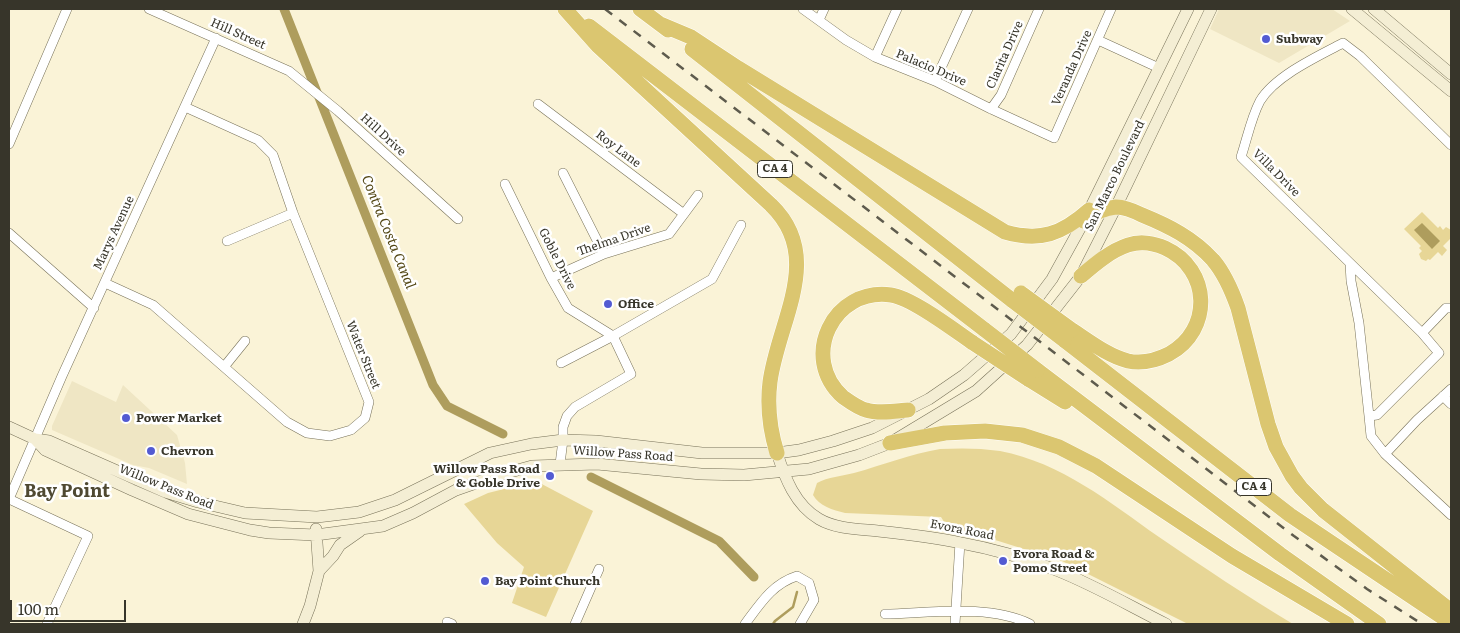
<!DOCTYPE html>
<style>
body{margin:0}
#map{position:relative;width:1460px;height:633px;overflow:hidden;background:#faf3d7;font-family:Literata,serif}
canvas{display:block}
.frame{position:absolute;inset:0;border:10px solid #37352a;pointer-events:none}
.scale{position:absolute;left:10px;top:600px;width:116px;height:22px;box-sizing:border-box;border:2px solid #37352a;border-top:0;padding-left:6px;font-size:15px;line-height:18px;white-space:nowrap;color:#37352a;-webkit-text-stroke:4px #fff;paint-order:stroke}
</style>
<div id="map">
<canvas width="1460" height="633"></canvas>
<div class="frame"></div>
<div class="scale">100 m</div>
</div>
<script>
const c = document.querySelector('canvas').getContext('2d');
c.lineJoin = 'round';
function paint(path, color) { c.fillStyle = color; c.fill(path, 'evenodd'); }
function stroke(path, color, width, dash) { c.strokeStyle = color; c.lineWidth = width; c.lineCap = dash ? 'butt' : 'round'; c.setLineDash(dash || []); c.stroke(path); }
function drawText(font, color, halo, rows, align = 'center') {
  c.font = font + ' Literata,serif'; c.lineWidth = 5; c.setLineDash([]); c.textBaseline = 'middle'; c.strokeStyle = halo; c.fillStyle = color; for (const [text, x, y, turn = 0] of rows) {
    c.save(); c.translate(x, y); c.rotate((+turn || 0) * Math.PI / 180); c.textAlign = isNaN(turn) ? turn : align; if (halo) c.strokeText(text, 0, 0); c.fillText(text, 0, 0); c.restore();
  }
}
const built = new Path2D(`
 M1219,9H1332L1350,21L1279,63L1210,29Z
 M72,381L116,402L123,385L177,435L185,463L187,484L149,468L133,465L52,430V426Z`);
const green = new Path2D(`
 M1422,212L1438,228L1440,226L1443,230L1446,227L1451,230V238L1443,246L1447,250L1442,256L1438,252L1430,260L1428,259L1426,261L1421,259L1419,254L1422,251L1419,248L1421,246L1404,229Z
 M940,449C960,448 980,448 1000,451C1062,463 1109,502 1159,537C1203,567 1248,597 1293,624H1188L1062,561L992,539L948,528L941,517L845,513C833,510 819,506 813,495L817,483C828,477 842,476 854,473C883,465 910,454 940,449Z
 M536,481L593,511L546,617L512,603L524,567L497,543L464,504L488,493Z`);
const water = new Path2D(`
 M1422,223L1440,241L1432,249L1414,230Z`);
const stream = new Path2D(`
 M773,624L775,621L793,607L797,592`);
const canal = new Path2D(`
 M284,9L433,385L447,406L503,434
 M591,477L719,541L754,577`);
const street = new Path2D(`
 M149,9L289,71L338,111L458,219
 M803,9L846,40L875,57L935,81L991,109L1054,138L1111,9
 M819,20L824,9
 M1098,40L1159,68
 M875,57L897,9
 M935,81L968,9
 M538,104L684,214
 M991,109L1001,95L1039,9
 M9,144L67,9
 M1451,145L1360,56L1343,43C1318,56 1275,76 1260,101C1251,118 1247,139 1241,157L1422,333L1446,308H1451
 M563,173L604,254
 M505,184L551,278L568,308L613,336L631,374L575,407L567,416L563,427V440L560,464
 M9,233L94,308
 M227,241L293,213
 M1350,263L1351,281L1359,323L1369,416L1377,415L1439,353L1422,333
 M551,278L604,254L669,234L698,195
 M105,283L153,305L287,422L307,433L330,436L351,430L365,418L369,402L293,213L273,155L258,140L185,107
 M561,363L613,336L712,279L741,225
 M224,367L245,341
 M1443,396L1451,404
 M1369,416L1371,436L1385,454L1451,515
 M1385,454L1417,420L1451,389
 M9,499L62,376L216,38
 M9,499L88,536L47,624
 M885,614C931,613 989,604 1030,624
 M447,622L452,624
 M575,624L599,569
 M745,624C760,604 772,584 797,576L809,583L814,600L800,624
 M955,624L960,542`);
const secondary = new Path2D(`
 M1352,9L1451,91
 M1374,9L1451,74
 M9,427L35,439L49,441L165,492L198,502L245,513L317,517L359,512L395,500L490,453L531,444L563,440L596,441L702,453H777L799,450L833,441L872,428L929,399L964,375L1011,334L1052,279L1084,221L1188,9
 M35,439L45,450L132,490L188,514L250,530L269,533L316,535L383,526L413,513L456,490L496,476L532,466L597,464L701,474L744,475L809,469L859,455L890,443L976,391L1027,345L1081,276L1116,207L1211,9
 M777,453C785,478 795,505 819,519C836,529 859,529 878,531C906,534 934,537 961,543C994,549 1025,558 1056,570C1094,585 1130,606 1166,624
 M319,571L333,556L340,545L360,531
 M303,624L310,606L319,571L316,529`);
const highway = new Path2D(`
 M565,9L598,46L771,205C825,257 778,321 770,382C767,406 770,430 777,453
 M640,9L668,30
 M660,24L691,37L738,68L1005,232C1040,242 1062,234 1089,210
 M589,26L985,330
 M692,49L1013,301
 M1084,221C1094,213 1103,208 1116,207C1124,207 1134,211 1142,215C1169,226 1193,238 1213,260C1225,274 1232,291 1238,308L1268,424L1276,447L1292,476L1301,488L1323,510L1451,611
 M1072,330C1089,341 1108,356 1128,361C1142,364 1157,360 1169,354C1213,330 1211,269 1165,248C1154,243 1140,241 1128,245C1110,251 1095,264 1081,276
 M1064,340L1290,515L1451,623
 M1037,370L1280,554L1379,624
 M1028,379L1065,402
 M908,410C895,411 879,414 866,410C858,408 850,402 843,397C799,358 833,287 891,295C912,298 954,330 973,343
 M890,443L945,433L985,431L1022,435L1059,447L1096,466L1232,556L1347,624`);
const rail = new Path2D(`
 M605,9L1294,536L1367,589L1422,624`);
const highwayBridge = new Path2D(`
 M1021,293L1072,330
 M1013,301L1064,340
 M985,330L1037,370
 M973,343L1028,379`);
const markers = [
 [1266,39,5,"#535bd2"],
 [608,304,5,"#535bd2"],
 [126,418,5,"#535bd2"],
 [151,451,5,"#535bd2"],
 [550,476,5,"#535bd2"],
 [1003,561,5,"#535bd2"],
 [485,581,5,"#535bd2"]
];
const shields = [
 [775,169,35],
 [1254,487,35]
];
const shieldNames = [
 ["CA 4",775,169],
 ["CA 4",1254,487]
];
const streetNames = [
 ["Hill Street",238,34,24],
 ["Clarita Drive",1005,55,-66],
 ["Palacio Drive",931,68,23],
 ["Veranda Drive",1072,68,-66],
 ["Hill Drive",383,135,42],
 ["Roy Lane",618,149,37],
 ["Villa Drive",1276,173,45],
 ["San Marco Boulevard",1115,176,-64],
 ["Marys Avenue",114,233,-65],
 ["Thelma Drive",614,240,-19],
 ["Goble Drive",557,259,63],
 ["Water Street",363,355,68],
 ["Willow Pass Road",623,454,4],
 ["Willow Pass Road",166,487,22],
 ["Evora Road",962,530,11]
];
const poiNames = [
 ["Subway",1276,39],
 ["Office",618,304],
 ["Power Market",136,418],
 ["Chevron",161,451],
 ["Willow Pass Road",540,469,"right"],
 ["& Goble Drive",540,483,"right"],
 ["Evora Road &",1013,554],
 ["Pomo Street",1013,568],
 ["Bay Point Church",495,581]
];
const waterNames = [
 ["Contra Costa Canal",388,232,68]
];
const districtNames = [
 ["Bay Point",67,492]
];
paint(built, '#efe6c4');
paint(green, '#e7d696');
paint(water, '#ae9d5d');
stroke(stream, '#ae9d5d', 2.5);
stroke(canal, '#ae9d5d', 9);
stroke(street, '#777158', 10);
stroke(secondary, '#777158', 12);
stroke(highway, '#fff', 16);
stroke(street, '#fff', 9);
stroke(secondary, '#f4eed4', 11);
stroke(highway, '#dbc670', 15);
stroke(rail, '#5e5b4d', 2.5, [9, 9]);
stroke(highwayBridge, '#fff', 16, []);
stroke(highwayBridge, '#dbc670', 15);
for (const [x, y, r, color] of markers) { const dot = new Path2D(); dot.arc(x, y, r, 0, 2 * Math.PI); c.fillStyle = color; c.fill(dot); stroke(dot, '#fff', 2); }
for (const [x, y, w] of shields) { const box = new Path2D(); box.roundRect(x - w / 2, y - 8.5, w, 17, 4); c.fillStyle = '#fff'; c.fill(box); stroke(box, '#37352a', 1); }
drawText('bold 11px', '#37352a', null, shieldNames);
drawText('12px', '#37352a', '#fff', streetNames);
drawText('bold 12px', '#37352a', '#fff', poiNames, 'left');
drawText('italic 14px', '#524613', '#fff', waterNames);
drawText('bold 18px', '#4f4932', '#fff', districtNames);
</script>
